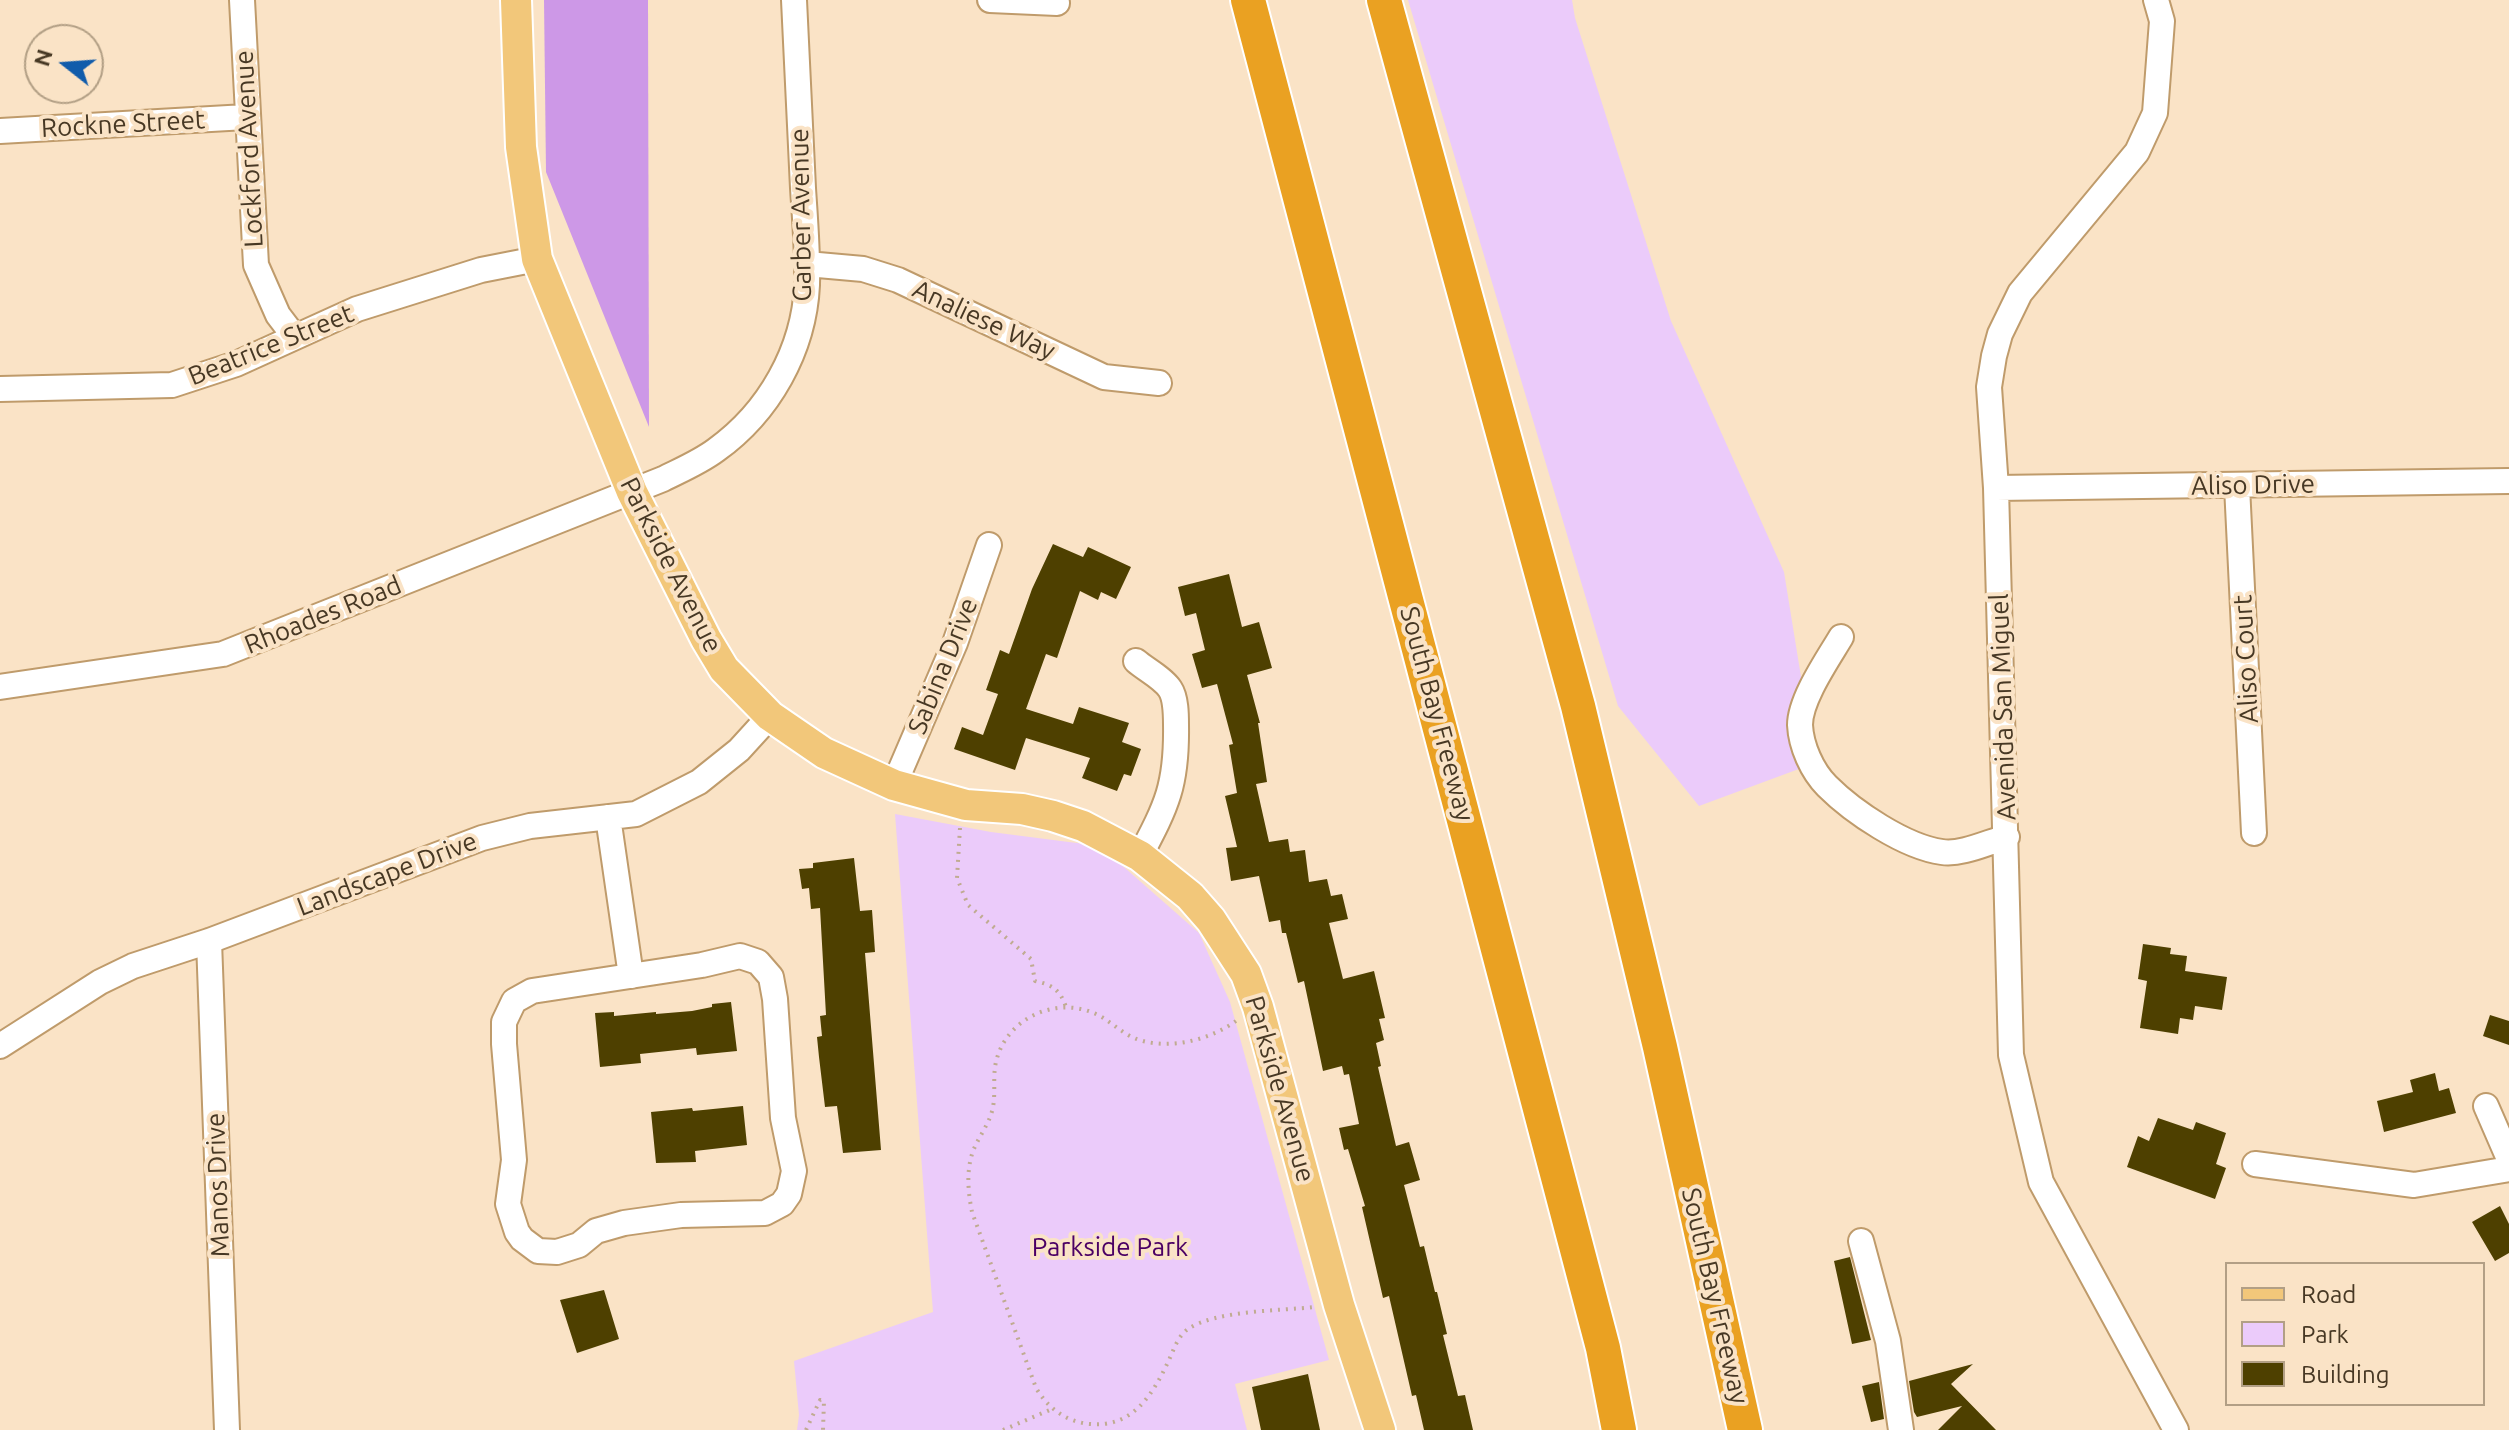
<!DOCTYPE html>
<style>
body{margin:0}
#map{position:relative;width:2509px;height:1430px;overflow:hidden;background:#fae3c6;font-family:Ubuntu,sans-serif}
canvas{display:block}
.legend{position:absolute;left:2225px;top:1262px;width:260px;height:144px;box-sizing:border-box;background:#fae3c6;border:2px solid #b29f85;margin:0;padding:10px 14px;list-style:none;font-size:24px;color:#473824}
.legend li{display:flex;align-items:center;gap:16px;height:40px}
.legend b{width:40px;border:2px solid #b29f85}
.north{position:absolute;left:24px;top:24px;width:80px;height:80px;box-sizing:border-box;background:#fae3c6;border:2px solid #b29f85;border-radius:50%;rotate:287deg;font-size:22px;font-weight:700;line-height:32px;text-align:center;color:#473824}
.north::after{content:'';display:block;margin:auto;width:28px;height:36px;background:#115cab;clip-path:polygon(50% 0,100% 100%,50% 72%,0 100%)}
</style>
<div id="map">
<canvas width="2509" height="1430"></canvas>
<ul class="legend">
<li><b style="height:10px;background:#f2c77a"></b>Road</li>
<li><b style="height:22px;background:#ebcbfa"></b>Park</li>
<li><b style="height:22px;background:#4e4000"></b>Building</li>
</ul>
<div class="north">N</div>
</div>
<script>
const c = document.querySelector('canvas').getContext('2d');
c.lineJoin = 'round';
function paint(path, color) { c.fillStyle = color; c.fill(path, 'evenodd'); }
function stroke(path, color, width, dash) { c.strokeStyle = color; c.lineWidth = width; c.lineCap = dash ? 'butt' : 'round'; c.setLineDash(dash || []); c.stroke(path); }
function drawText(font, color, halo, rows, align = 'center') {
  c.font = font + ' Ubuntu,sans-serif'; c.lineWidth = 8; c.setLineDash([]); c.textBaseline = 'middle'; c.strokeStyle = halo; c.fillStyle = color; for (const [text, x, y, turn = 0] of rows) {
    c.save(); c.translate(x, y); c.rotate((+turn || 0) * Math.PI / 180); c.textAlign = isNaN(turn) ? turn : align; if (halo) c.strokeText(text, 0, 0); c.fillText(text, 0, 0); c.restore();
  }
}
const green = new Path2D(`
 M1408,0H1572L1575,18L1671,321L1784,572L1815,763L1699,806L1618,706Z
 M895,814L991,832L1100,846L1199,933L1230,1002L1329,1360L1235,1384L1247,1430H797L799,1415L794,1361L933,1312Z`);
const forest = new Path2D(`
 M544,0H648L649,427L546,172Z`);
const building = new Path2D(`
 M1053,544L1083,557L1088,547L1131,567L1116,599L1101,592L1098,600L1080,591L1057,658L1046,654L1026,709L1073,724L1079,707L1129,723L1122,742L1141,749L1131,776L1124,774L1117,791L1082,778L1090,758L1026,738L1015,770L954,749L962,727L983,735L998,694L986,690L1000,650L1009,654L1032,589Z
 M1229,574L1242,627L1259,622L1272,668L1247,675L1260,723H1258L1267,782L1256,784L1269,842L1288,839L1290,852L1305,850L1309,882L1327,879L1331,896L1342,894L1348,919L1329,923L1343,979L1374,971L1385,1018L1379,1019L1384,1040L1376,1043L1381,1066L1378,1067L1396,1146L1409,1142L1420,1180L1404,1185L1420,1247L1424,1246L1435,1292H1437L1447,1334L1443,1335L1458,1396L1465,1395L1473,1430H1424L1416,1395L1412,1396L1389,1296L1383,1298L1362,1207L1365,1206L1348,1149L1344,1150L1339,1128L1359,1124L1349,1074L1344,1075L1342,1066L1323,1071L1304,981L1298,983L1286,933H1282L1280,920L1269,922L1259,876L1231,881L1226,848L1237,847L1225,796L1237,793L1229,745L1233,744L1217,684L1202,688L1192,654L1205,650L1196,613L1185,616L1178,587Z
 M854,858L860,911L872,910L875,952L865,953L881,1150L843,1153L837,1106L825,1107L819,1057L817,1037L822,1036L820,1016L826,1015L820,908L811,909L809,888L802,889L799,869L813,868V863Z
 M2143,944L2171,948L2170,954L2187,956L2185,971L2227,977L2222,1010L2195,1006L2193,1020L2180,1018L2178,1034L2140,1028L2147,981L2138,979Z
 M731,1002L737,1051L697,1055L696,1048L640,1054L641,1063L600,1067L595,1013L614,1012V1016L656,1012V1014L692,1011L712,1007V1004Z
 M2490,1015L2509,1021V1045L2483,1036Z
 M2435,1073L2439,1091L2449,1088L2456,1113L2384,1132L2377,1101L2413,1092L2410,1080Z
 M743,1106L747,1145L695,1151L696,1162L656,1163L651,1112L692,1108L693,1111Z
 M2158,1118L2193,1130L2196,1122L2226,1133L2216,1164L2226,1168L2215,1199L2127,1167L2138,1136L2149,1141Z
 M2500,1206L2509,1224V1253L2495,1261L2472,1222Z
 M1850,1257L1871,1340L1852,1344L1834,1261Z
 M604,1290L619,1339L577,1353L560,1300Z
 M1973,1364L1951,1384L1996,1430H1938L1962,1406L1917,1417L1914,1412L1909,1381Z
 M1308,1374L1320,1430H1261L1252,1387Z
 M1879,1382L1884,1419L1871,1422L1862,1386Z`);
const path = new Path2D(`
 M960,828L957,878L968,905L1031,959L1035,981C1053,985 1060,990 1066,1007
 M1236,1021C1211,1039 1174,1049 1143,1041C1123,1036 1113,1022 1096,1014C1057,996 1009,1017 997,1058C992,1074 996,1091 993,1107C990,1123 979,1136 973,1151C966,1171 968,1192 972,1212L1036,1388C1048,1408 1066,1422 1090,1424C1133,1428 1153,1394 1169,1360C1174,1349 1178,1336 1188,1329C1217,1310 1279,1311 1314,1307
 M806,1430L820,1400L824,1401L823,1430
 M1003,1430L1052,1409`);
const minor = new Path2D(`
 M242,0L256,265L278,315L294,336
 M990,0L1057,3
 M2156,0L2162,21L2155,113L2137,152L2020,293L2000,334L1994,356L1989,387L1996,488L2011,1055L2041,1182L2176,1430
 M0,131L246,117
 M807,264L863,269L898,280L1104,377L1159,383
 M0,389L172,385L236,364L357,309L481,270L537,259
 M2237,486L2254,833
 M1996,488L2509,481
 M1841,637C1828,659 1800,699 1800,725C1801,746 1812,771 1827,786C1853,812 1905,847 1942,852C1962,855 1988,842 2007,837
 M1136,661C1145,669 1163,678 1170,689C1176,698 1176,715 1176,725C1177,785 1167,805 1140,856
 M0,687L223,654L663,479C681,470 700,462 716,450C769,412 804,350 807,285C808,253 805,220 803,188C800,125 797,63 794,0
 M894,785L955,643L989,545
 M608,817L631,976
 M209,941L227,1430
 M740,956L758,962L771,977L775,999L783,1118L794,1171L789,1194L782,1204L765,1213L681,1215L624,1223L596,1231L579,1245L557,1252L538,1251L522,1239L517,1232L508,1204L514,1160L504,1044V1022L514,1001L532,991L702,965Z
 M0,1046L100,982L133,966L209,941L482,838L530,826L636,814L699,782L739,750L770,716
 M2486,1106L2509,1159
 M2255,1164L2414,1185L2509,1169
 M1861,1241L1888,1341L1901,1430`);
const major = new Path2D(`
 M516,0L521,147L537,259L632,492L706,639L724,669L770,716L824,753L894,785L966,805L1022,809L1053,816L1083,826L1140,856L1190,896L1211,920L1246,974L1258,1007L1339,1305L1380,1430`);
const highway = new Path2D(`
 M1248,0L1603,1348L1619,1430
 M1384,0L1578,706L1660,1047L1745,1430`);
const streetNames = [
 ["Rockne Street",123,124,-3],
 ["Lockford Avenue",249,149,-93],
 ["Garber Avenue",801,215,-91],
 ["Analiese Way",984,320,25],
 ["Beatrice Street",271,345,-22],
 ["Aliso Drive",2253,485,-1],
 ["Parkside Avenue",671,565,63],
 ["Rhoades Road",323,615,-22],
 ["Aliso Court",2246,659,-93],
 ["Sabina Drive",943,666,-68],
 ["Avenida San Miguel",2003,707,-92],
 ["South Bay Freeway",1437,714,75],
 ["Landscape Drive",387,874,-21],
 ["Parkside Avenue",1280,1089,74],
 ["Manos Drive",218,1185,-92],
 ["South Bay Freeway",1715,1296,77]
];
const parkNames = [
 ["Parkside Park",1110,1247]
];
paint(green, '#ebcbfa');
paint(forest, '#cd98e7');
paint(building, '#4e4000');
stroke(minor, '#bf9b6b', 28);
stroke(major, '#fff', 34);
stroke(highway, '#fff', 38);
stroke(path, '#c0ab91', 4, [2, 6]);
stroke(minor, '#fff', 24);
stroke(major, '#f2c77a', 30);
stroke(highway, '#eaa122', 34);
drawText('26px', '#473824', '#fae3c6', streetNames);
drawText('26px', '#4b0064', '#fae3c6', parkNames);
</script>
